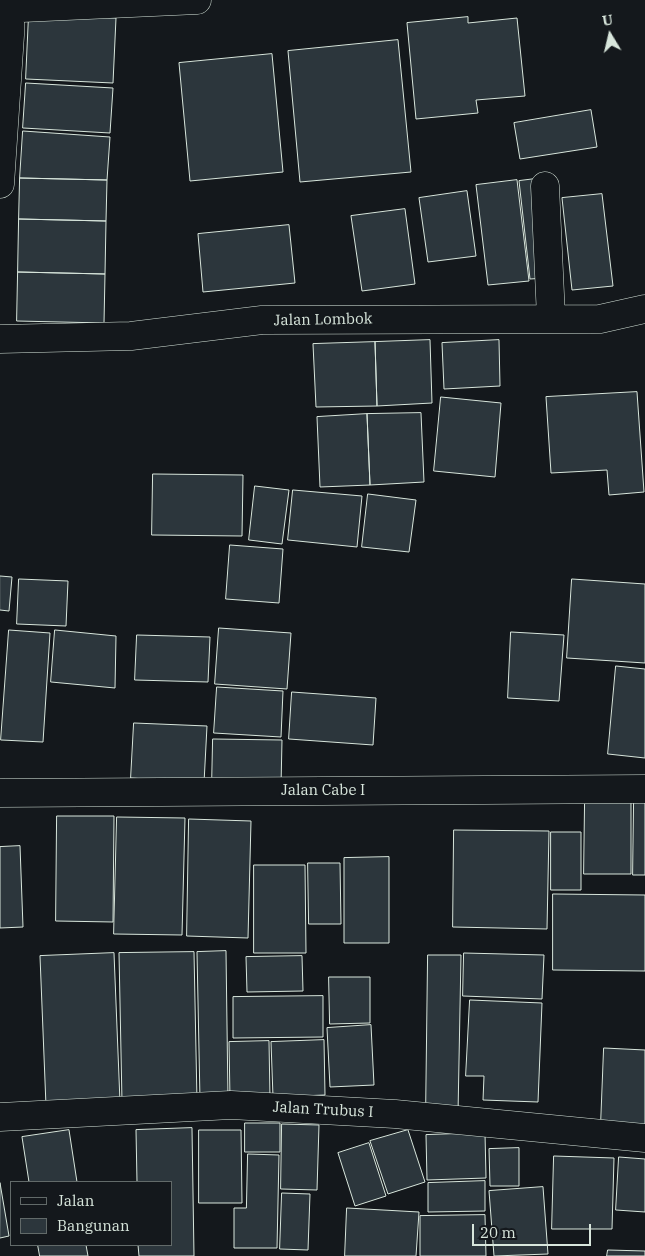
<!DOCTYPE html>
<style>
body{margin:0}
#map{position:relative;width:645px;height:1256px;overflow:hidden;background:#14181c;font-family:"IBM Plex Serif",serif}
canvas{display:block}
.legend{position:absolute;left:10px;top:1181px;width:162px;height:65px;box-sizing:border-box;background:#14181c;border:1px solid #626a69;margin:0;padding:6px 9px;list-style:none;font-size:15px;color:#d8e6dc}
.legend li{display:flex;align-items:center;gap:10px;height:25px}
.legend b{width:25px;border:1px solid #626a69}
.north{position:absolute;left:585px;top:10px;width:50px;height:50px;-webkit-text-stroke:4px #14181c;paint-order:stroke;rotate:351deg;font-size:14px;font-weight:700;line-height:20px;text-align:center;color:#d8e6dc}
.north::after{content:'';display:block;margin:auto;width:18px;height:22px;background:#d8e6dc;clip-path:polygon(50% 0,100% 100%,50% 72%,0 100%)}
.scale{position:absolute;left:472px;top:1224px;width:119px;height:22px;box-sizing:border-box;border:2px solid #d8e6dc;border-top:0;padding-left:6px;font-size:15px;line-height:18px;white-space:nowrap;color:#d8e6dc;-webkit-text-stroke:4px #14181c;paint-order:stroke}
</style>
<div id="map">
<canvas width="645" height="1256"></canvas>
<ul class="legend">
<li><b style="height:6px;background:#14181c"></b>Jalan</li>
<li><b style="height:14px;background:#2c363c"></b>Bangunan</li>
</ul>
<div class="north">U</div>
<div class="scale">20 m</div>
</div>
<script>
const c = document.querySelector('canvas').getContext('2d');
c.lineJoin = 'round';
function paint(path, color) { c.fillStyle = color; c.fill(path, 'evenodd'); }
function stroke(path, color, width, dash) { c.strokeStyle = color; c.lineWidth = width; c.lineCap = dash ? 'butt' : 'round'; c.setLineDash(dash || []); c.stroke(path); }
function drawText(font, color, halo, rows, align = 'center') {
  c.font = font + ' "IBM Plex Serif",serif'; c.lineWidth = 4; c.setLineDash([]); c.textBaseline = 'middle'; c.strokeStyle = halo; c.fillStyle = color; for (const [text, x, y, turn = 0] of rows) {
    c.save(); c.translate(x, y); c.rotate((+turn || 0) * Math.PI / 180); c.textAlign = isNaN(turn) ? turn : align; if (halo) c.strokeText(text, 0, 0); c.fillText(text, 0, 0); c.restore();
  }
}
const building = new Path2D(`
 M29,14L116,18L113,83L26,79Z
 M468,17V23L517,18L525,96L476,100L478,113L416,119L407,23Z
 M398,40L411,172L300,182L288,51Z
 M272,54L283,172L190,181L179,63Z
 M26,83L113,88L110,133L23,128Z
 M591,110L597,147L520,159L514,123Z
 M23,131L110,137L107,180L20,178Z
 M20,178L107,180L106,221L19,219Z
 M535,179L546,278L530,279L519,181Z
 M517,180L529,281L488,285L476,185Z
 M467,191L476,256L428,262L419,198Z
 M602,194L613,286L572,290L562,198Z
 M405,209L415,284L362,291L351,216Z
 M19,219L106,221L105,274L18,272Z
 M289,225L295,283L203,292L198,234Z
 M18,272L105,274L104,323L17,321Z
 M430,340L432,403L377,406L375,342Z
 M499,340L500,386L444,389L442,343Z
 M375,342L377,406L316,407L313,344Z
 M637,392L644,492L609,495L607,470L551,473L546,397Z
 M441,397L501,403L495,477L434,471Z
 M421,413L424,482L370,485L367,414Z
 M367,414L370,485L320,487L317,417Z
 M153,474L243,475L242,536L152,535Z
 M255,486L289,490L282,544L249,540Z
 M293,490L362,496L357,547L288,540Z
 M368,494L416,500L409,552L362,547Z
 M230,545L283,549L279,603L226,599Z
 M0,576L12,577L9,611L0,610Z
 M19,579L68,581L66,626L17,624Z
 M572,579L645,584V663L567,658Z
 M219,628L291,633L287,689L215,684Z
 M9,630L50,633L43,742L1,740Z
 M55,630L116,636L115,688L51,682Z
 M511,632L564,635L559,701L508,698Z
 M137,635L210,637L208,682L135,680Z
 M616,666L645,669V758L608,754Z
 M217,687L283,691L281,737L214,733Z
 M292,692L376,698L373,745L289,739Z
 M134,723L207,726L204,783L131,778Z
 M213,739L282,740L281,786L212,785Z
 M585,800H631V874H584Z
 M634,800H645V875H633Z
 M57,816H114L113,922L56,921Z
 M117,817L185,818L182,935L114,934Z
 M189,819L251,821L248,938L187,936Z
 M454,830L549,831L547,929L453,927Z
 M551,832H581V890H551Z
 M20,846L23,927L0,928V847Z
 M389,857V943H344V858Z
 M308,863H340L341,924H309Z
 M254,865H305L306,953H254Z
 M553,894L645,895V971L553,970Z
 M226,951L228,1099L200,1100L197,952Z
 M194,952L197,1101L122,1102L119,953Z
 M114,953L120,1102L46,1106L40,956Z
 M464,953L544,955L542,999L463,996Z
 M428,955H461L458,1114L426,1113Z
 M302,956L303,991L247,992L246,957Z
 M329,977H370V1023L330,1024Z
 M323,996V1037L233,1038V997Z
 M470,1000L542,1003L538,1102L483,1100L484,1076H466Z
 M371,1025L374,1085L330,1087L327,1028Z
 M324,1040L325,1095L273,1097L271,1042Z
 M269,1041L270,1098L230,1099L229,1042Z
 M604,1048L645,1050V1126L601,1124Z
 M245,1123H280V1152H245Z
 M282,1124L319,1125L317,1190L281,1189Z
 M192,1128L194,1256H139L138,1245H171V1182H137L136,1130Z
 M69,1130L77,1182H29L22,1137Z
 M199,1130H241L242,1203H199Z
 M408,1130L425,1182L388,1194L370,1141Z
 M485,1133L486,1178L427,1180L426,1135Z
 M369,1143L386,1196L355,1206L338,1153Z
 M519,1148V1186H490L489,1149Z
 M248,1154L279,1155L277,1248H234V1208H246Z
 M554,1156L614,1158L612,1229H552Z
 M619,1157L645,1159V1212L616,1210Z
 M485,1181V1211L428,1212V1183Z
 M0,1183L9,1236L0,1238Z
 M543,1187L548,1254L494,1256L489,1191Z
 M282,1193L310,1194L308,1250L280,1249Z
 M347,1208L419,1212L416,1256H345Z
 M485,1215L486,1256H420V1216Z
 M38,1245H86L88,1256H40Z
 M608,1250L645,1251V1256H607Z`);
const street = new Path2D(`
 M0,9L197,0
 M0,184L10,35V0
 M545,186L551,317
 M0,1117L231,1105L395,1114L645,1138`);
const secondary = new Path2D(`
 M0,339L131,336L262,320L600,319L645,309
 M0,793L645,789`);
const streetNames = [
 ["Jalan Lombok",323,320,-1],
 ["Jalan Cabe I",323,791],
 ["Jalan Trubus I",323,1110,3]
];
paint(building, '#2c363c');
stroke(building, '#d8e6dc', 1);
stroke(street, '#d8e6dc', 29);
stroke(secondary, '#d8e6dc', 29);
stroke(street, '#14181c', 28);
stroke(secondary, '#14181c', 28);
drawText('15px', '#d8e6dc', '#14181c', streetNames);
</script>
